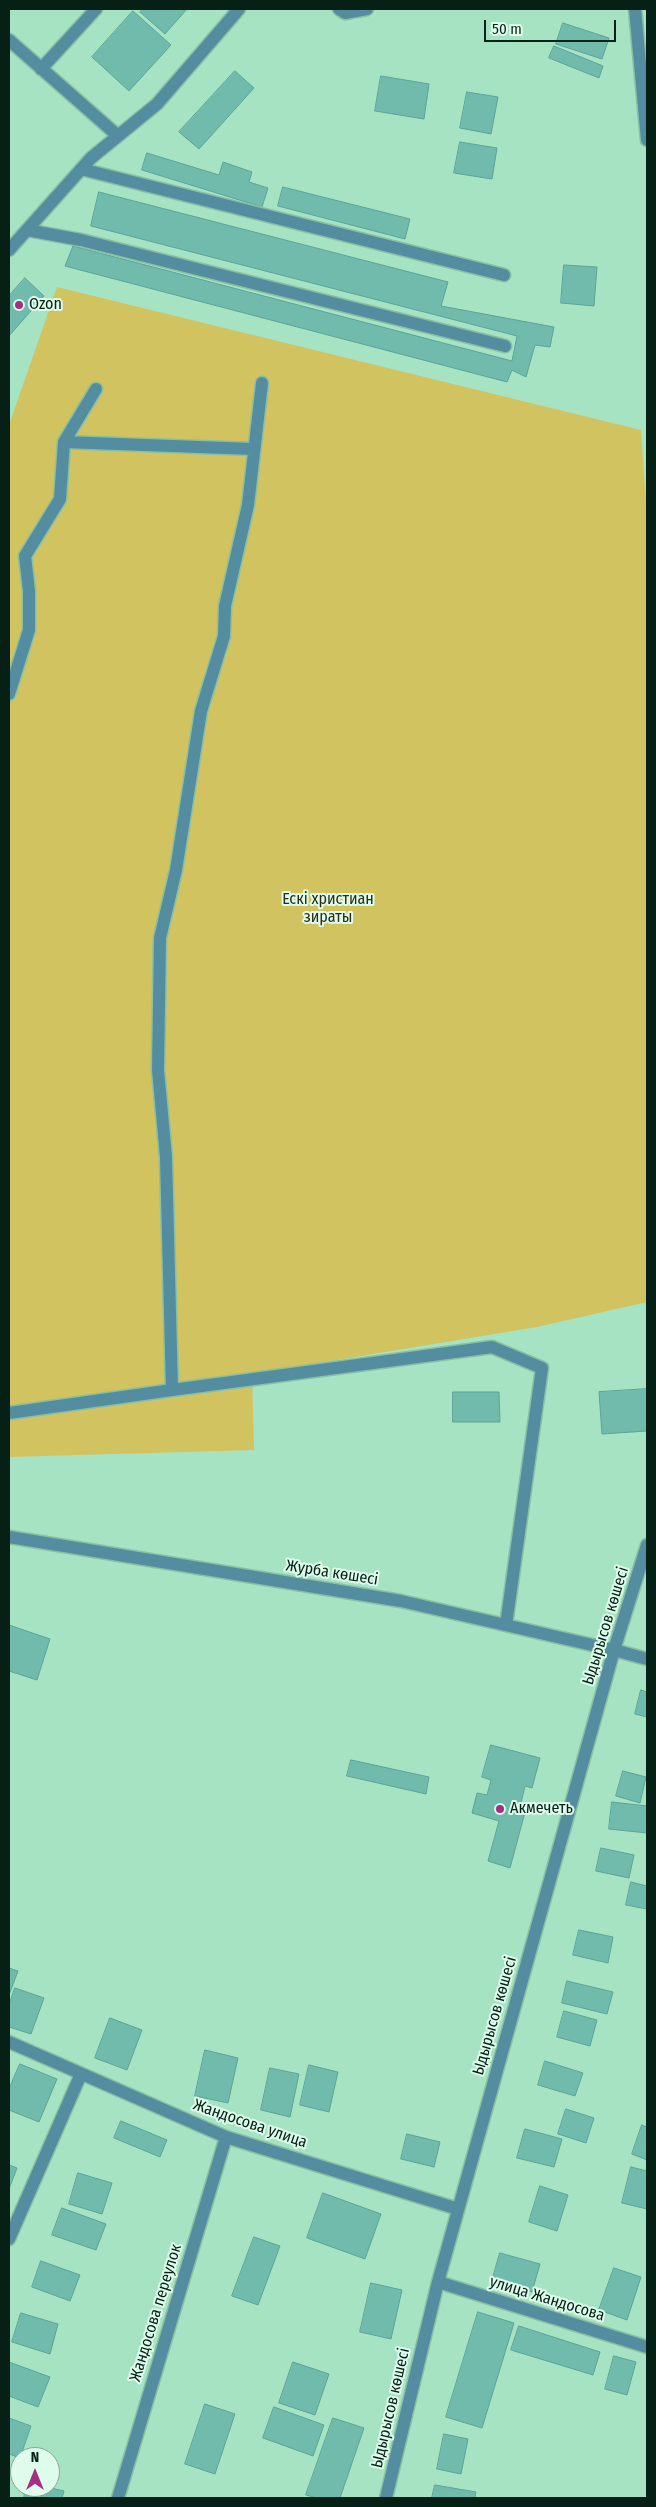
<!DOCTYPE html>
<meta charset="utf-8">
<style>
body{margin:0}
#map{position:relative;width:656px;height:2507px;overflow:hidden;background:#a6e3c3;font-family:"Fira Sans Condensed",sans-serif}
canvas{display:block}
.frame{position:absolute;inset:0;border:10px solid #072015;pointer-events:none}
.north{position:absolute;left:10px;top:2447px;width:50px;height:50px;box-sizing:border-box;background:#defceb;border:1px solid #88a495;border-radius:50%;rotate:0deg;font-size:14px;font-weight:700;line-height:20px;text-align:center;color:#072015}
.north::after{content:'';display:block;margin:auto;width:18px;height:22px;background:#a52d84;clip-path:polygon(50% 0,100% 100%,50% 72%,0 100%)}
.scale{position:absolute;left:484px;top:20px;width:132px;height:22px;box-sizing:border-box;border:2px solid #072015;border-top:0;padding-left:6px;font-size:15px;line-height:18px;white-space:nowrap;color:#072015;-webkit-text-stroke:4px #defceb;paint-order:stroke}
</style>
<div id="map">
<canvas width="656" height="2507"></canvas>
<div class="frame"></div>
<div class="north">N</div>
<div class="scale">50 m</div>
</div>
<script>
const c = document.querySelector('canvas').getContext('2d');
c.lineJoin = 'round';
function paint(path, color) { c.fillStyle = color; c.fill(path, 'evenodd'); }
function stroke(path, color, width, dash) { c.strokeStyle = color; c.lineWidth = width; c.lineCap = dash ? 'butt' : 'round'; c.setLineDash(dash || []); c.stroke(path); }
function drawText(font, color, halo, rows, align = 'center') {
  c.font = font + ' "Fira Sans Condensed",sans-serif'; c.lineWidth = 4; c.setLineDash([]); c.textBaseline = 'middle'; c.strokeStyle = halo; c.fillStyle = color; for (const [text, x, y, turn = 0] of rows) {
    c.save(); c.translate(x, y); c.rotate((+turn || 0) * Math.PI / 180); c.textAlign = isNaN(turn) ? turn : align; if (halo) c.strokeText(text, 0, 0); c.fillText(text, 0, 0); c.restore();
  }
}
const green = new Path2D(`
 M57,287L641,430L647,516V1302L537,1327L252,1374L254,1450L9,1457V425Z`);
const building = new Path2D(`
 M143,9H187L165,34L140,12Z
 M133,11L171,45L129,91L92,57Z
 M563,23L609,38L602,59L556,44Z
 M554,46L603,66L599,78L549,58Z
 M235,71L254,88L199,149L179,132Z
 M381,76L429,84L424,119L375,111Z
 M467,92L498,97L491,134L460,128Z
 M460,142L497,148L492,179L454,173Z
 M147,153L219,175L223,162L252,172L249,182L268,188L262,207L142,170Z
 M283,187L410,219L405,239L278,206Z
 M99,192L448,282L441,306L554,327L550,347L535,345L526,377L512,370L507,382L65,266L73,246L512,361L517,336L91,226Z
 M564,265L597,267L594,306L561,303Z
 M25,278L44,296L9,336V296Z
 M647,1389V1431L602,1434L599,1392Z
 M453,1392H499L500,1422H453Z
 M9,1625L50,1639L37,1680L9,1671Z
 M641,1690L647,1692V1717L635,1714Z
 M491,1745L540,1758L532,1788L525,1786L521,1803L527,1805L510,1868L488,1861L499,1821L472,1813L477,1793L487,1795L491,1780L482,1777Z
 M351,1760L429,1777L426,1794L347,1776Z
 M623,1771L646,1777L640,1803L616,1796Z
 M612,1802L647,1806V1833L609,1829Z
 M601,1848L634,1855L629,1878L596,1871Z
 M631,1882L647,1886V1909L626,1905Z
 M579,1930L613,1937L608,1963L573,1955Z
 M9,1968L18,1971L9,1995Z
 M567,1981L613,1992L607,2014L562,2003Z
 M15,1988L44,1998L31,2034L9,2027V2005Z
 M564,2011L597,2020L590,2046L557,2037Z
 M110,2018L142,2030L127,2070L95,2058Z
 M205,2050L238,2058L228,2103L195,2096Z
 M545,2061L583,2073L575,2096L538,2085Z
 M20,2064L57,2079L39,2122L9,2110V2089Z
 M309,2065L338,2072L329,2112L300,2105Z
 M270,2068L299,2074L290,2117L261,2110Z
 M566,2109L594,2118L586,2143L558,2134Z
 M121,2121L167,2140L160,2157L114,2138Z
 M642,2125L647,2127V2160L632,2154Z
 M525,2129L562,2139L554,2167L517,2158Z
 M407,2134L440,2142L434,2167L401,2159Z
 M9,2165L17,2168L9,2189Z
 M631,2167L647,2171V2209L622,2203Z
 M78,2173L112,2183L102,2214L69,2204Z
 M540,2186L568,2195L557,2231L529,2222Z
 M323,2193L381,2214L365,2259L307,2238Z
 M62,2208L106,2224L96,2250L52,2235Z
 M254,2237L280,2246L258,2305L232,2296Z
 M500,2253L540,2264L532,2292L492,2281Z
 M41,2261L80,2275L70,2301L32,2287Z
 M614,2268L641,2277L627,2320L599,2310Z
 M371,2283L402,2290L391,2339L360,2332Z
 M478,2312L514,2323L482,2428L446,2417Z
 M21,2313L58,2324L50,2354L12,2342Z
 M519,2326L600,2352L593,2375L511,2350Z
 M614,2356L636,2362L627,2395L605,2389Z
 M9,2362L50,2377L38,2407L9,2396Z
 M293,2362L329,2374L315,2415L279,2403Z
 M205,2404L235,2414L215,2474L185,2464Z
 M274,2407L324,2425L313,2456L263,2438Z
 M9,2418L31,2426L20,2458L9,2454Z
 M333,2418L364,2428L340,2498H316L306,2495Z
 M444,2434L468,2439L461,2474L437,2469Z
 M435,2485L476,2492L475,2498H432Z
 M26,2487H46L64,2491L62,2498H24Z`);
const minor = new Path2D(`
 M339,9L345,13L367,9
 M635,9L647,140
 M9,40L117,135
 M41,69L96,9
 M81,169L504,275
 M27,230L81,240L505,346
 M9,250L91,158L157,104L239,9
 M262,383L248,505L225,606L224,636L201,711L176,870L160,938L158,1070L166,1157L172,1390L492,1347L542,1368L506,1625
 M64,442L253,449
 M9,694L29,630V591L25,556L60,499L64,442L96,389
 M9,1413L172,1390
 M9,1537L401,1601L614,1650L647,1659
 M9,2042L226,2137L458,2209
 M9,2239L81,2074
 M438,2282L647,2347
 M118,2498L226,2137
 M386,2498L438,2282L614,1650L647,1545`);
const markers = [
 [19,305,5,"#a52d84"],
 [500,1809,5,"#a52d84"]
];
const poiNames = [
 ["Ozon",29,305],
 ["Акмечеть",510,1809]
];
const parkNames = [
 ["Ескі христиан",328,900],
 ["зираты",328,918]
];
const streetNames = [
 ["Журба көшесі",332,1573,9],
 ["Ыдырысов көшесі",606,1626,-73],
 ["Ыдырысов көшесі",495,2016,-74],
 ["Жандосова улица",250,2124,19],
 ["улица Жандосова",547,2299,17],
 ["Жандосова переулок",156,2313,-73],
 ["Ыдырысов көшесі",391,2408,-77]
];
paint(green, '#d1c360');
paint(building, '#71bbad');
stroke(building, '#5aa497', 1);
stroke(minor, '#89c0a4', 15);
stroke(minor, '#548da0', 12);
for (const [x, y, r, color] of markers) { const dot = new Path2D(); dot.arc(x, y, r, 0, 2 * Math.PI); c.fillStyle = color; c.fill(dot); stroke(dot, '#defceb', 2); }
drawText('16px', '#072015', '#defceb', poiNames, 'left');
drawText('16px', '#2e2b15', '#defceb', parkNames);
drawText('16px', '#072015', '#defceb', streetNames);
</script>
